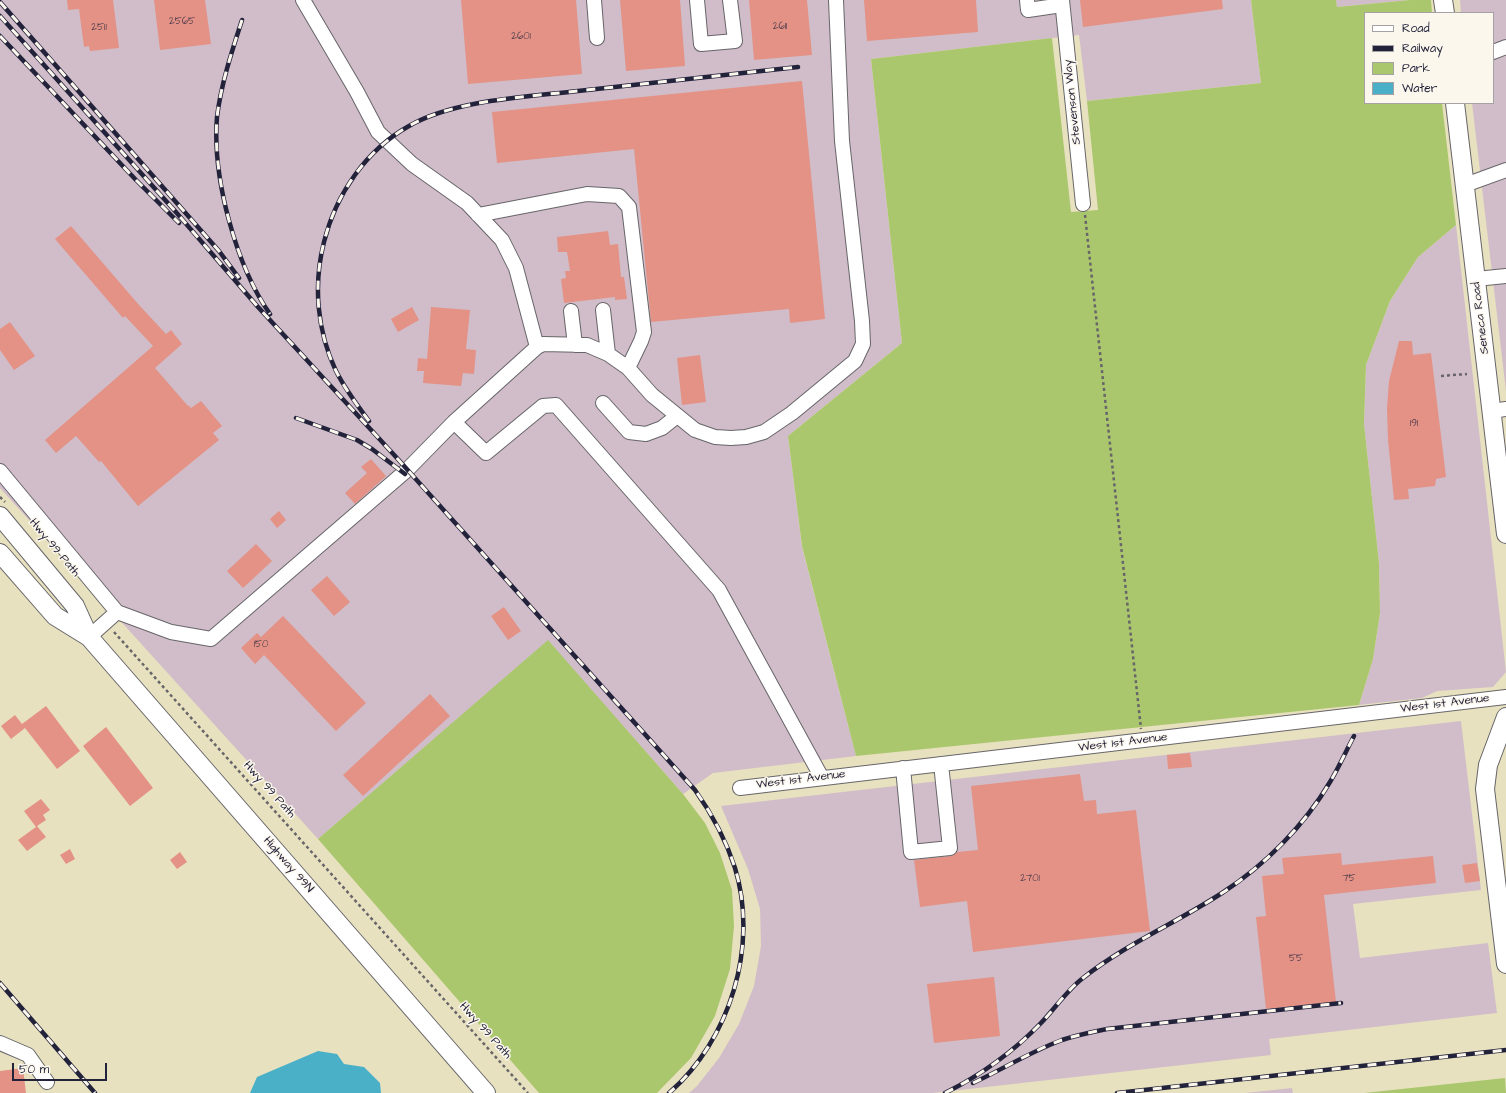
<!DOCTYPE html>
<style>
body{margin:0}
#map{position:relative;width:1506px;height:1093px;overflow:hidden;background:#e8e1bf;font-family:"Architects Daughter",sans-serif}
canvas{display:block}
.legend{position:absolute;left:1364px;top:12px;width:130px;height:92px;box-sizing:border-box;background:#fbf7ec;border:1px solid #a4a2a5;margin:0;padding:5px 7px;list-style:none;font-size:12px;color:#22223b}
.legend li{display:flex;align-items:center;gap:8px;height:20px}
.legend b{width:20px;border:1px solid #a4a2a5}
.scale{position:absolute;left:12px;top:1063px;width:95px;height:18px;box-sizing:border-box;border:2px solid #22223b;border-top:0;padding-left:5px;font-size:12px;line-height:14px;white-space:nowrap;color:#22223b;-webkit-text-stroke:3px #fbf7ec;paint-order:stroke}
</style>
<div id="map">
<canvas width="1506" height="1093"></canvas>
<ul class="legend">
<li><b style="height:5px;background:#fff"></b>Road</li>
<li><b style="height:5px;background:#22223b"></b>Railway</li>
<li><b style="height:11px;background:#abc76e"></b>Park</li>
<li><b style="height:11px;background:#49b0c8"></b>Water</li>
</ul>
<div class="scale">50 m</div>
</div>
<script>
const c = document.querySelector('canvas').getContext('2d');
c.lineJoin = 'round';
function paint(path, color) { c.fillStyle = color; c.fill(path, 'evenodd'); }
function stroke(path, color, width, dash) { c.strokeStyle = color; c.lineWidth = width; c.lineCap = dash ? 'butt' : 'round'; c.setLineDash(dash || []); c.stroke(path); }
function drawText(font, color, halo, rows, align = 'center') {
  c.font = font + ' "Architects Daughter",sans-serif'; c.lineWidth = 3; c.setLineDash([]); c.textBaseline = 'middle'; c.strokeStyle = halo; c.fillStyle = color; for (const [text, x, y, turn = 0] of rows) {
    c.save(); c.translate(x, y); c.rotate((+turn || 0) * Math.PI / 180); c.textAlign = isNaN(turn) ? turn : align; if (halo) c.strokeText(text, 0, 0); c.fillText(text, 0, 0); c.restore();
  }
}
const industrial = new Path2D(`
 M0,0H1251L1261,83L1087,101L1079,35L871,59L902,343L788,436L802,547L856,756L713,773L683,794L548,641L318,839L0,488Z
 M1336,0H1410L1337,7Z
 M1460,0H1506V391L1472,103H1493V13H1461Z
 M1456,225L1506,672L1493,687L1437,691L1422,698L1359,705L1373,659L1380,613L1379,563L1364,424L1366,365L1390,301L1418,257Z
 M1461,721L1481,890L1353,904L1360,958L1488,943L1497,1013L1269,1039L1271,1055L933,1093H689L697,1086L719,1058L739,1024L754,986L761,946L760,909L748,869L721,806Z
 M1292,1088L1293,1093H1245Z`);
const green = new Path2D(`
 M1251,0H1336L1337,7L1410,0H1431L1432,13H1365V103H1442L1456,225L1418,257L1390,301L1366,365L1364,424L1379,563L1380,613L1373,659L1359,705L856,756L802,546L788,436L902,343L871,59L1052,38L1071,212L1098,210L1087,101L1261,83Z
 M548,640L683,794L705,823L720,853L732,890L734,926L730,969L715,1016L691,1058L657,1093H539L318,839Z
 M1505,1078L1506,1093H1364Z`);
const water = new Path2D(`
 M318,1051L337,1054L344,1064L364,1067L380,1083L381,1093H250L257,1077Z`);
const building = new Path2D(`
 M67,0H113L119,48L90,51L89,46L84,47L79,9L68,10Z
 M154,0H205L211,44L160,50Z
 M461,0H576L582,74L468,84Z
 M620,0H680L685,66L626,71Z
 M749,0H807L812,55L754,60Z
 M864,0H976L978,32L867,41Z
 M1080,0H1222L1223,9L1083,27Z
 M802,81L825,319L790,323L789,309L651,322L634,149L497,163L492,112Z
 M71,226L139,305L166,334L171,330L182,344L155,368L188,406V405L191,408L201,401L222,426L213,433L219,440L138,506L101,461L99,462L76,436L56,453L45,440L153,346L125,316L123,318L55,239Z
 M608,231L610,245L618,244L621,277H624L627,299L615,300V297L564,303L561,279L566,278L565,271H570L567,252H558L557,237Z
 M412,307L419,320L398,332L391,319Z
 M431,307L470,310L466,349L476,350L474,374L463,373L461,386L423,383L424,371H417L418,358L427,359Z
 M10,322L35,356L14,370L0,350V329Z
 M1399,341H1412L1413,355L1431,353L1446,477L1436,479L1435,486L1408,489L1409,499L1394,500L1388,440L1387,408L1389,381Z
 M700,355L706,402L682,405L677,358Z
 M371,459L386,476L355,504L345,493L367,473L361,467Z
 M279,511L286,520L277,528L270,519Z
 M256,544L272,561L243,588L227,571Z
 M327,576L350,602L334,616L311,590Z
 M504,607L521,631L508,640L491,616Z
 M283,616L366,703L336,731L264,655L255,664L241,648L257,633L261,637Z
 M430,694L450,716L363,796L343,775Z
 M46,706L80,751L57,769L25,728L11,739L1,726L15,715L22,724Z
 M106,727L153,788L130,806L83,746Z
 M1190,753L1192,767L1168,769L1167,755Z
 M1080,774L1084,801L1096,800L1097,814L1136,810L1150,931L973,952L967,901L920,907L914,860L951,856L957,852L978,850L971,786Z
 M41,799L50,810L43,815L46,820L37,826L46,837L27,851L18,840L36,827L24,811Z
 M70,849L75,859L66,864L60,855Z
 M180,852L187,862L177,869L170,860Z
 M1341,853L1342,865L1433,856L1436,883L1324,895L1336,1002L1266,1009L1256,917L1266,916L1262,876L1284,874L1282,858Z
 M1477,863L1480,881L1465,883L1462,865Z
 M994,977L1000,1036L934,1043L927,984Z
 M23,1068L26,1093H0V1071Z`);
const path = new Path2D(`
 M1085,215L1141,729
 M1441,376L1467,374
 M0,497L5,502
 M114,632L528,1093`);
const minor = new Path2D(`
 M303,0L357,92L378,132L412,164L467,203L502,240L516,268L537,347
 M594,0L597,38
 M697,0L701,44L735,41L730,0
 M1027,0L1028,10L1062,5
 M1062,0L1083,204
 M1493,52L1506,47
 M1465,185L1506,170
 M478,215L587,194L619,196L629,207L644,332L641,341L628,368
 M1476,279L1506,276
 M603,310L608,354
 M571,311L575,345
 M603,403L629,432L646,434L662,428L677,416
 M1492,411L1506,409
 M454,422L486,453L543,406L556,405L719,590L822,778
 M0,471L117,612L171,632L211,639L407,470L454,422L537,347L543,344L587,345L608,354L628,368L652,395L695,430L715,437L731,438L746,437L764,432L792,413L855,361L863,344L862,321L842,141L836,0
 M89,637L117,612
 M903,768L911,852L950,848L941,764
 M740,788L1506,697
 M0,1043L28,1055L47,1082`);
const major = new Path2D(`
 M1443,0L1445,13
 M1455,103L1506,534
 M0,516L75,606L89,637
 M0,553L55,616L89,637L486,1093
 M1506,717L1488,765L1485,789L1506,964`);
const rail = new Path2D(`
 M0,2L219,251L239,278
 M0,16L175,211L258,307L396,457L695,790C712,814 726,840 735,868C759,946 730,1040 669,1093
 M242,20C232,51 221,84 217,117C212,177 236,266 270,314
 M0,36L136,180L179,223
 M296,418L357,440L372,449L405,474
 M369,421C357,405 345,389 336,371C317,331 313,285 324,242C336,194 366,150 409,126C454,100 526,97 578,91C651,83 724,75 798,67
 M0,983L95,1093
 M973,1083C1003,1069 1032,1051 1062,1040C1077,1035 1092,1032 1107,1029L1341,1003
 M945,1093C981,1075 1012,1053 1040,1024C1054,1010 1067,990 1083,978C1126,944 1176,923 1222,893C1265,865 1304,826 1330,782C1339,767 1346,751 1354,736
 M1117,1093L1506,1050`);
const numberNames = [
 ["2565",182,22],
 ["2611",780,27],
 ["2511",99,28],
 ["2601",521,37],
 ["191",1414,424],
 ["150",261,645],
 ["2701",1030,879],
 ["75",1349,879],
 ["55",1296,959]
];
const streetNames = [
 ["Stevenson Way",1073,102,-96],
 ["Seneca Road",1481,318,-97],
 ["Hwy 99 Path",54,548,50],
 ["West 1st Avenue",1445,704,-7],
 ["West 1st Avenue",1123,743,-7],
 ["West 1st Avenue",801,780,-7],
 ["Hwy 99 Path",269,790,48],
 ["Highway 99N",288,865,49],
 ["Hwy 99 Path",485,1031,48]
];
paint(industrial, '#d1bdc9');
paint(green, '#abc76e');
paint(water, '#49b0c8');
paint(building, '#e39285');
stroke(minor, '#676569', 16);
stroke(major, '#676569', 20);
stroke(path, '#676569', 2.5, [3, 3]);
stroke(minor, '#fff', 14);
stroke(major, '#fff', 18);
stroke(rail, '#22223b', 4.5);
stroke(rail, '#fbf7ec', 3, [9]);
drawText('10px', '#523e4e', null, numberNames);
drawText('12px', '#22223b', '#fbf7ec', streetNames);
</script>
